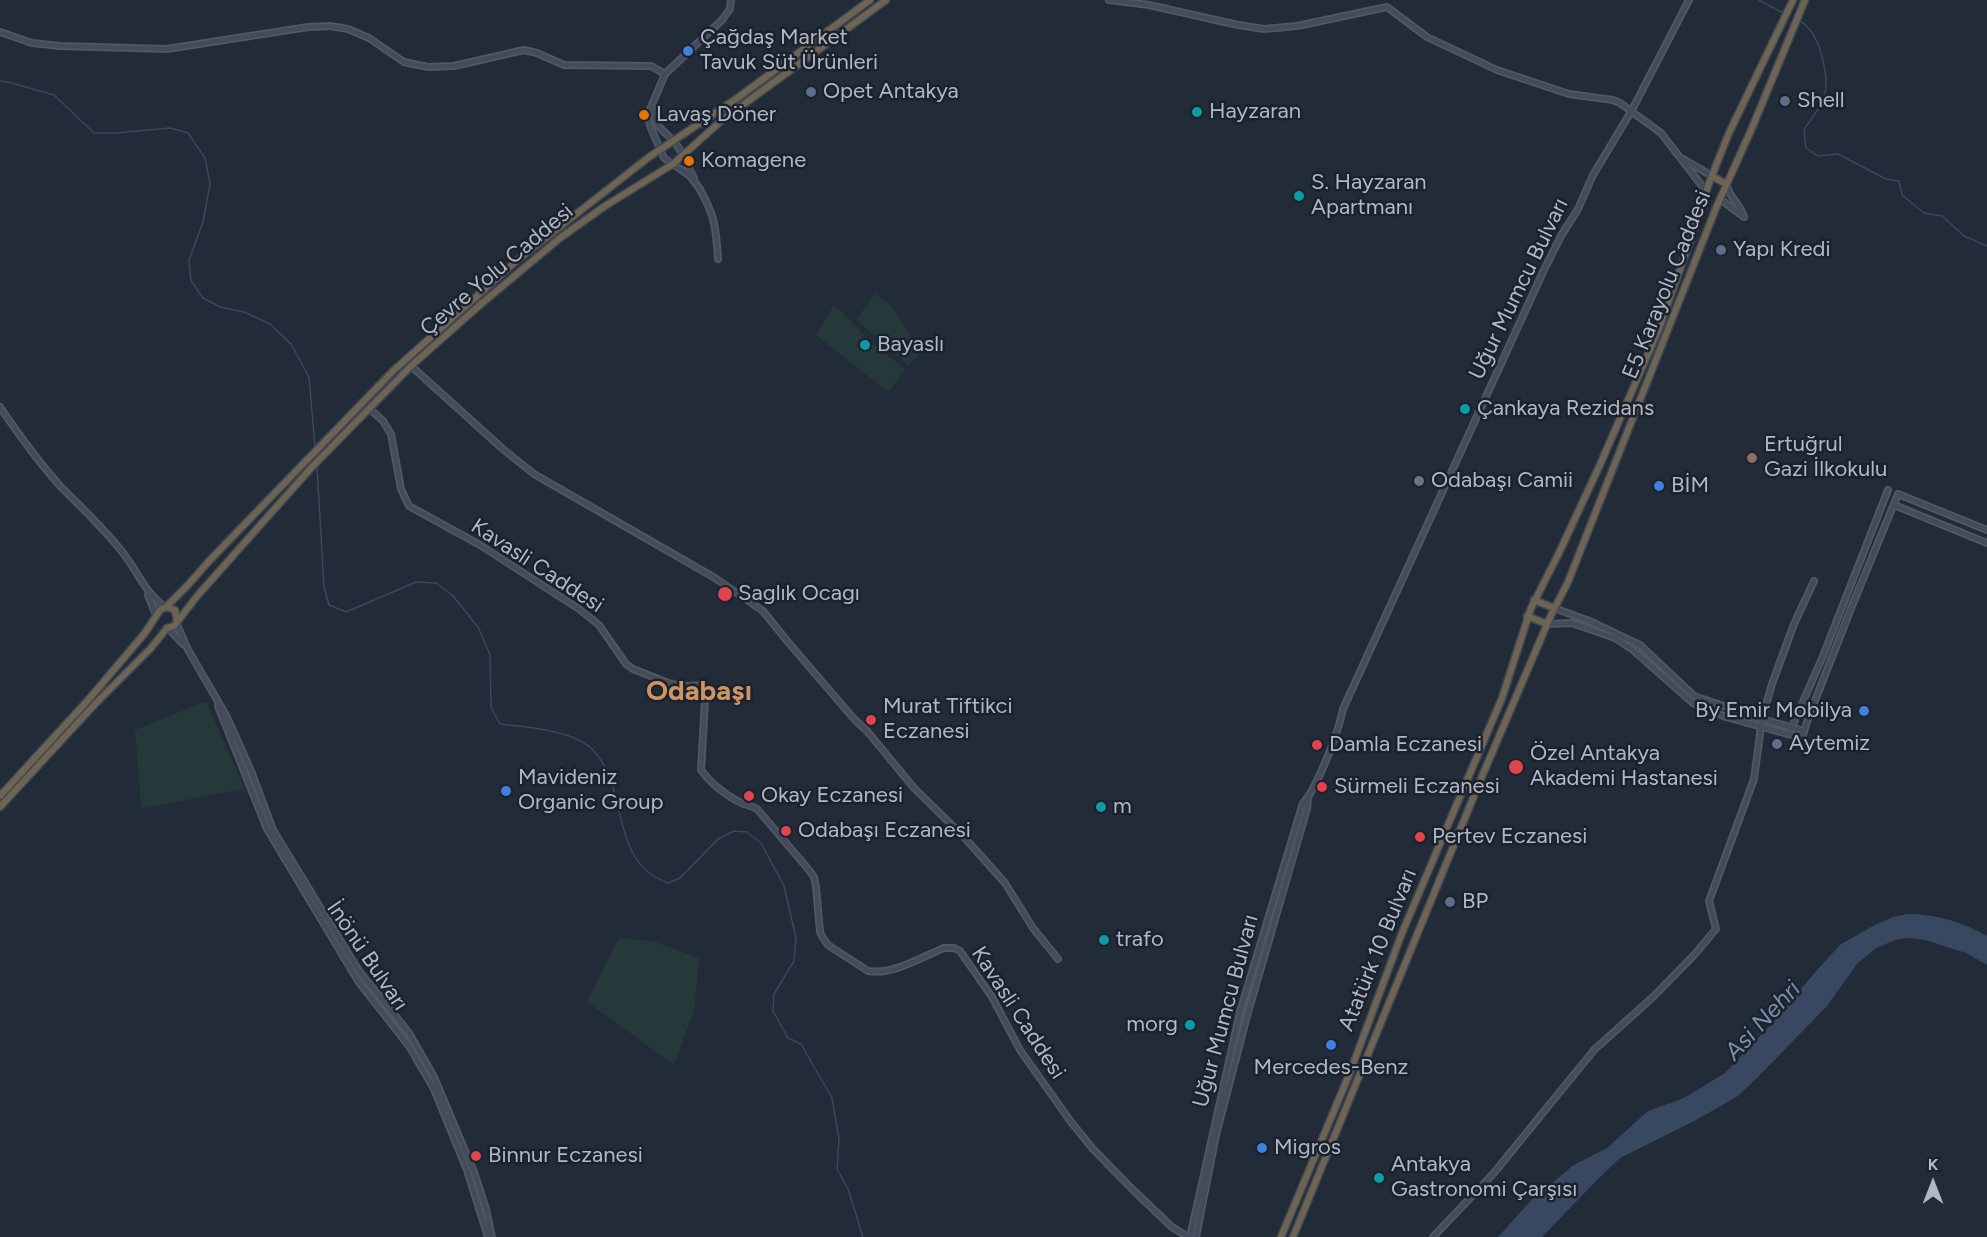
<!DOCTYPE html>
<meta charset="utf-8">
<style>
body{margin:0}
#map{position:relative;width:1987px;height:1237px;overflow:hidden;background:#222b38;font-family:Figtree,sans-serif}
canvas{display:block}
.north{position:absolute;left:1903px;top:1153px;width:60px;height:60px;-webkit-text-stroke:4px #1b222d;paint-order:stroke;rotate:0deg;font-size:16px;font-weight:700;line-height:24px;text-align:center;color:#b1b8c5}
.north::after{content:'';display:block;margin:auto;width:21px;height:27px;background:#b1b8c5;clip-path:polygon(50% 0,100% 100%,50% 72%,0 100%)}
</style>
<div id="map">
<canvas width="1987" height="1237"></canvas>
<div class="north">K</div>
</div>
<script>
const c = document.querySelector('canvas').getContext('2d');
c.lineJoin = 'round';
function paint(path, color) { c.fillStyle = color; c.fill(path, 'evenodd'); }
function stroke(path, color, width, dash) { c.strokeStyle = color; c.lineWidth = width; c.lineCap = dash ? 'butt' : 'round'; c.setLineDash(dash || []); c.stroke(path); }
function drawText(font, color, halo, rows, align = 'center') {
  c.font = font + ' Figtree,sans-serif'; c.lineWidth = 5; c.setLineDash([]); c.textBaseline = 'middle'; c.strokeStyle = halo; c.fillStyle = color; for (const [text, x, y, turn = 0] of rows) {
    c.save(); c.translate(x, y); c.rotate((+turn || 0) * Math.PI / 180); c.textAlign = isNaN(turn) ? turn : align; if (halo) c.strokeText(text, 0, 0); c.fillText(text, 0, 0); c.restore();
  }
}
const green = new Path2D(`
 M875,293L892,307L911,336L925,348L909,366L856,320Z
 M834,305L864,335L856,345L864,353L873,343L906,370L888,392L816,335Z
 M206,701L246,792L237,790L141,809L135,730Z
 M619,938L653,941L699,958L694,1011L674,1065L587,1002Z`);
const water = new Path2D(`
 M1908,914C1936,914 1963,922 1987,936V965L1966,953L1925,940L1910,938L1898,939L1876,948L1857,964L1827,1006L1757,1078L1738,1096L1698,1119L1620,1158L1597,1180L1542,1237H1498L1536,1195L1556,1180L1572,1166L1607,1148L1648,1111L1684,1098L1725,1073L1776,1019L1817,970L1841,944L1875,925L1893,917Z`);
const stream = new Path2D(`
 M1759,0L1785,14
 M1800,21C1820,32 1830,77 1824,98C1822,106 1809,121 1804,130L1806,148L1818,156L1838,154L1886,179L1899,181L1902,195L1924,213L1942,216L1964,236L1987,246
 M0,81L8,82L54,95L94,133H116L170,128L188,133L205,158L210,184L203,222L189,260L191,281L203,298L220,307L244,312L270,324L291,344L309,377L315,447
 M317,467L324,587L329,605L346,612L416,582L436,583L453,596L478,627L490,655L491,707L500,724C526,727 573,730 592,749C631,788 607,861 668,883L680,878L718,839L734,831L747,832L761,843L784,886L796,938L794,961L774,994L773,1011L788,1038L801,1044L832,1098L839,1139L837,1169L848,1189L863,1237`);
const secondary = new Path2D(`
 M1109,0L1149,5L1238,25L1264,29L1297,26L1387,7L1427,37L1497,70L1569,94L1613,100L1620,103L1661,133L1706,191
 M0,32L32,43L60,46L167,49L308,27L330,26L348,29L369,38L404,62L428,67L454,66L524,50L537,53L564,65L651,66L665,74
 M652,107C654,131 667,130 678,147C685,156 688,168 694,178
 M1683,159L1712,176
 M1727,186C1730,199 1740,203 1744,217
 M699,188C715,215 716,228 718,259
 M700,189L690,176L664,158L650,126L648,114L665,74L722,20L730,9L731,0
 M1720,199L1744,217
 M411,366L504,450L534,474L715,578L763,611L788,642L855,720L867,731L914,788L964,837L1005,883L1033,928L1058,959
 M0,407C19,435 39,463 62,488C82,508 102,527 120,549C136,568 144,592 165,607
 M369,408L383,421L391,434L401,489L409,506L480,545L579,609L599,625L626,664L633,669L671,684L688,686L701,685L705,701L701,770C710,783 729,798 744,804C750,806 753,806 758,810L809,870L814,877L816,887L820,932L823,938L828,945L868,971C894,975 921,957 944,948H954L960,951L992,997L1020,1050L1071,1122L1093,1149L1133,1190L1172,1227L1188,1237
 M1894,505L1987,543
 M148,595L156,615
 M1554,608L1592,622L1640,645L1694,696L1762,719L1804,731
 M176,622L187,648L227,717L251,771L273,830L359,971L409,1033L434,1077L474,1172L486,1209L492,1237
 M1547,624L1572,623L1615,638L1633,650L1693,703L1726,717L1802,738L1809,716L1852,606L1898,494L1987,530
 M168,628L183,644
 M218,706L267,829L358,981L409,1046L434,1089L467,1170L488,1237
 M1791,729L1823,656L1888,490
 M1190,1237L1240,1012L1303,803C1317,789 1339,730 1343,709L1543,272L1561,236L1578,209L1593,175L1632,110L1689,0
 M1196,1237L1216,1135L1247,1016L1307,809L1308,798
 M1433,1237L1493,1174L1594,1050L1653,997L1695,954L1716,929L1709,901L1754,779L1762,719L1772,684L1794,624L1814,581`);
const highway = new Path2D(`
 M1712,176L1726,184
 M1534,600L1554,608
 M166,607L175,610L177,621
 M1527,616L1547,624
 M0,796L89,699L145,633L160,610L166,607L187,586L210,560L394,370L515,262L649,157L736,99L870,0
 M0,807L96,703L151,648L167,628L174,626L198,595L311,468L411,366L481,304L560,238L605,206L673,164L721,121L886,0
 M1281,1237L1349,1075L1402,933L1502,698L1531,608L1558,555L1599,467L1658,331L1692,236L1709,183L1729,133L1793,0
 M1293,1237L1483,774L1551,615L1568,582L1716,208L1752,128L1805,0`);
const markers = [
 [688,51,6,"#3f7fe0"],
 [811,92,6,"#5c6f8a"],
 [1785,101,6,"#5c6f8a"],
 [1197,112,6,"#0f9aa8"],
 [644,115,6,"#e8710a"],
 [689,161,6,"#e8710a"],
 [1299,196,6,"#0f9aa8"],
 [1721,250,6,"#5c6f8a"],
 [865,345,6,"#0f9aa8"],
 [1465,409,6,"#0f9aa8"],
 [1752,458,6,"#8d6e63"],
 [1419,481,6,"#6b7280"],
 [1659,486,6,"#3f7fe0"],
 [725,594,8,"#e0444e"],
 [1864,711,6,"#3f7fe0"],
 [871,720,6,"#e0444e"],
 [1777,744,6,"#5c6f8a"],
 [1317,745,6,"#e0444e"],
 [1516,767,8,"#e0444e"],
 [1322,787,6,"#e0444e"],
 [506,791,6,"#3f7fe0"],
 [749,796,6,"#e0444e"],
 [1101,807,6,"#0f9aa8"],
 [786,831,6,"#e0444e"],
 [1420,837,6,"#e0444e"],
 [1450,902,6,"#5c6f8a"],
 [1104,940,6,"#0f9aa8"],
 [1190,1025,6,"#0f9aa8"],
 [1331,1045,6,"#3f7fe0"],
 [1262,1148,6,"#3f7fe0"],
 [476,1156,6,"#e0444e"],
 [1379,1178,6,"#0f9aa8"]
];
const poiNames = [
 ["Çağdaş Market",700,38],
 ["Tavuk Süt Ürünleri",700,63],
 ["Opet Antakya",823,92],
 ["Shell",1797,101],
 ["Hayzaran",1209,112],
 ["Lavaş Döner",656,115],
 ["Komagene",701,161],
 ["S. Hayzaran",1311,183],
 ["Apartmanı",1311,208],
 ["Yapı Kredi",1733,250],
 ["Bayaslı",877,345],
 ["Çankaya Rezidans",1477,409],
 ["Ertuğrul",1764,445],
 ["Gazi İlkokulu",1764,470],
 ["Odabaşı Camii",1431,481],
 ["BİM",1671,486],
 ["Saglık Ocagı",738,594],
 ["Murat Tiftikci",883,707],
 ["Eczanesi",883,732],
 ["By Emir Mobilya",1852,711,"right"],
 ["Aytemiz",1789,744],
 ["Damla Eczanesi",1329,745],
 ["Özel Antakya",1530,754],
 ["Akademi Hastanesi",1530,779],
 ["Mavideniz",518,778],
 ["Organic Group",518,803],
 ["Sürmeli Eczanesi",1334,787],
 ["Okay Eczanesi",761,796],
 ["m",1113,807],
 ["Odabaşı Eczanesi",798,831],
 ["Pertev Eczanesi",1432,837],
 ["BP",1462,902],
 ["trafo",1116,940],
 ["morg",1178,1025,"right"],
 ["Mercedes-Benz",1331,1068,"center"],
 ["Migros",1274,1148],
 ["Binnur Eczanesi",488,1156],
 ["Antakya",1391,1165],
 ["Gastronomi Çarşısı",1391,1190]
];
const streetNames = [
 ["Çevre Yolu Caddesi",497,270,-40],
 ["E5 Karayolu Caddesi",1667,285,-68],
 ["Uğur Mumcu Bulvarı",1519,289,-64],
 ["Kavasli Caddesi",537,566,33],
 ["Atatürk 10 Bulvarı",1378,950,-68],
 ["İnönü Bulvarı",367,956,56],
 ["Uğur Mumcu Bulvarı",1226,1011,-75],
 ["Kavasli Caddesi",1018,1013,57]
];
const waterNames = [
 ["Asi Nehri",1763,1021,-47]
];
const districtNames = [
 ["Odabaşı",699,692]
];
paint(green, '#25383a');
paint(water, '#384861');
stroke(stream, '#384861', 1.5);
stroke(secondary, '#515863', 8);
stroke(highway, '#414853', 9);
stroke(secondary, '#444c5b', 4.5);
stroke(highway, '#6e6453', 6);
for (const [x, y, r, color] of markers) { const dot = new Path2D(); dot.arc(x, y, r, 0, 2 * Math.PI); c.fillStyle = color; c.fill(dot); stroke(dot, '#1b222d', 2); }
drawText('22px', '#b1b8c5', '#1b222d', poiNames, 'left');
drawText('22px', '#b1b8c5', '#1b222d', streetNames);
drawText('italic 24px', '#7a8eab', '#1b222d', waterNames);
drawText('bold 28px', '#ce9462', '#1b222d', districtNames);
</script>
